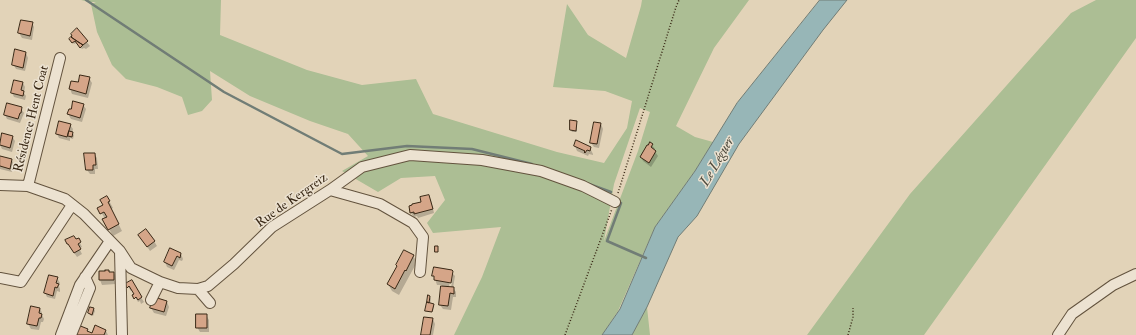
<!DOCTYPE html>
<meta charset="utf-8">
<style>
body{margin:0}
canvas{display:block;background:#e2d3b8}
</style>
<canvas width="1136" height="335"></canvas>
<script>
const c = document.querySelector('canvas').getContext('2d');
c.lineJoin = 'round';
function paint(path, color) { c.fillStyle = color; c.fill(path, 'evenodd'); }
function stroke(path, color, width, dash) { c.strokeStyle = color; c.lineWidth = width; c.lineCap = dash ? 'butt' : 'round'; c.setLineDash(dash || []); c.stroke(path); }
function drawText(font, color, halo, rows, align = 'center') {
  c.font = font + ' "IM FELL Double Pica",serif'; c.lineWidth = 3; c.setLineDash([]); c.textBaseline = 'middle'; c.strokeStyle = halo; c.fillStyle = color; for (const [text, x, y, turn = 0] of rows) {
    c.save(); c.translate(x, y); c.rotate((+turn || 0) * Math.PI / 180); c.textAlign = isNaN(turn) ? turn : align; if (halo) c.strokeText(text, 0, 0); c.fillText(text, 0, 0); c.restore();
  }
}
const green = new Path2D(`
 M81,0H221L220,35L307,70L362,85L416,79L433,114L557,152L604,163L627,128L632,101L605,91L553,87L567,4L588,35L626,58L641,6L642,0H749L714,48L676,126L695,137L713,142L695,171L655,227L618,311L602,335H454L482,277L501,227L433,233L427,223L445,200L435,176L401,178L378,192L342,171L368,156L348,134L310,121L250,96L210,71L212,100L202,111L188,115L182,97L157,87L126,79L112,65L97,32L91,4L96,2H89ZM640,108L650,112L638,151L604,241L614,184Z
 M1096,0H1136V38L924,335H807L910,194L1071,13Z
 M647,307L650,335H632Z`);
const water = new Path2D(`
 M820,0H847L823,30L739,144L697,216L678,237L647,307L632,335H602L620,309L655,227L695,171L737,103Z`);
const shadow = new Path2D(`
 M32,23L34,27L32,40L22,38L19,33Z
 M77,30L90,46L86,49L84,48L82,49L76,43L74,44L70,39L73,36Z
 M26,53L28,58L25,71L16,69L13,64Z
 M89,78L92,83L88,98L72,94L70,89Z
 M23,83L25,87L24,93L26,96L25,100L14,97L12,93Z
 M83,105L86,109L82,122L71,119L68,114Z
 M21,109L24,113L20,123L7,119L5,115Z
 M576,122L577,123V132H572L571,130Z
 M601,124L603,129L599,148L594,147L591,143Z
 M70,125L73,129L72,133L74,135L73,139L70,138V141L59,138L57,134Z
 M2,134L12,136L15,141L12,152L2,149L0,145Z
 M652,145L655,149L654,150L658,156L651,167L643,161L641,157Z
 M575,146L590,148L593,154V155L589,154L588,156L577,151Z
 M94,154L97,158L98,169H95V174H90L87,170Z
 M0,157L12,160L14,165L12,172L0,169Z
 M428,196L431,200L434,213L418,218L417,216L414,217L411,213Z
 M107,197L113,208L111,209L122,231L113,236L104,220L105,219L99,208L104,205Z
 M78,239L82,247L79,248L82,254L77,257L66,241Z
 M142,239L154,241L157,246L150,251Z
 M171,250L181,254L183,259L182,261L179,260L174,270L167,267L165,262Z
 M413,256L417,262L399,295L392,291L388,284Z
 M109,271L110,273H114L116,277V284L102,285L100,280V272Z
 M451,271L453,273H451L449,287L451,288L453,274L455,276L453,288L456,292V297H453L451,310L443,309L440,305L442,285H437L434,276Z
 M57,278L60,283L59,286L60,289V292L57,291L55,299L47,297L45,293Z
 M131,281L144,302L141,304L140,301L138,302L134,295L135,294L133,290L131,291L126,284Z
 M430,297L431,299L430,304H433L434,306L433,311L426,310Z
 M155,299L167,302L169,307L166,316L154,313L151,308Z
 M40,308L42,313V315L44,319L43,322H41L39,330L31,329L28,324Z
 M91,308L94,309L95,311L93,316L90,315L89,313Z
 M206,315L209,320V332H200L197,327Z
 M425,318L433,319L435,324L433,335H422Z
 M87,330L89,333L93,335L106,331L108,335H76L75,333Z`);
const stream = new Path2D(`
 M86,0L224,92L342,154L407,146L472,149L532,164
 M589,184L611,192
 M621,203L607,241L646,258`);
const building = new Path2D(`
 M21,20L33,22L30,36L18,33Z
 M77,28L88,41L83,45L71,37L72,36L71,34Z
 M71,37L78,42L83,45L80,48L75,41L72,43L69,39Z
 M15,49L26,52L23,68L12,65Z
 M80,75L90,77L86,94L69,89L71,81L78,82Z
 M14,80L23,82L21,90L24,91L23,96L11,93Z
 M73,101L84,104L80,118L67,114L69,109H71Z
 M7,103L22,107L21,113H20L18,119L4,115Z
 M570,120L577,121L576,131L570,130Z
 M59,121L71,124L67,137L56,134Z
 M594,122L601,123L597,144L590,143Z
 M69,131L73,132L72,137L68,136Z
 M2,133L13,136L10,148L0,145Z
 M576,140L591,147L590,151L587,150L585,153L584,152L585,151L574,146Z
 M650,142L653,144L651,147L656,151L649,163L640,157L647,145H648Z
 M84,153H95L96,165H93V170H86Z
 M0,156L12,159L10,169L0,166Z
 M429,195L433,209L414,214V212L410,213L409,206L412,205V204L421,202L420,197Z
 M107,196L110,201L108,202L119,224L108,230L102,219L107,217L104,212L100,214L97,208L103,205L100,200Z
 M146,229L155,241L147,247L138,235Z
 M74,236L76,239L79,238L81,242L78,244L81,249L74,253L68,244H67L65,240Z
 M435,246H438V252H435Z
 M170,248L181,253L180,258L177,256L172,266L164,262Z
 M404,250L414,255L406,271L405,270L395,289L387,284L397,266L396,265Z
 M434,267L452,270L453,271L451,283L434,280V276H432Z
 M105,270H109V272H114V280H99V271H105Z
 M49,275L58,277L56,283L59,284L57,288L55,287L53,296L44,293Z
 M132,280L142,297L138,300L136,297L134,299L132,295L134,294L129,286L127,288L125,284Z
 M441,286L454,287V294L450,293L448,306L439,305Z
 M428,295L430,296L429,303L427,302Z
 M154,297L167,301L164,312L150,308Z
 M427,302L434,304L432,312L425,311Z
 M31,306L40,308L39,313L42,314L41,318H39L37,326L27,324Z
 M90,307L94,308L92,315L88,313Z
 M196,314H207V328H196Z
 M424,317L433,318L430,335H421Z
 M78,325L88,329L87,331L92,333L95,325L106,330L104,335H78L74,333Z`);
const path = new Path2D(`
 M618,193L676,7L679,0
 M565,335L612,209
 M848,335L853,317V308`);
const minor = new Path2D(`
 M0,185L28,186L65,199L84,214L120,251L131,268L160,282L178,288L198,289L208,286L234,264L272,227L330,190L362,167L410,155L482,160L541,171L583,186L615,202
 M28,186L60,58
 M330,190L380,204L413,223L423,237L420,272
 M120,251L122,335
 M0,278L21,282L72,205
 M198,289L210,303
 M151,300L160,282
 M61,335L80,285L110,241
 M71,335L90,288L85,277
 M1058,335L1072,314L1113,285L1136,274`);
const streetNames = [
 ["Résidence Hent Coat",32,119,-76],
 ["Rue de Kergreiz",292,201,-35]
];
const waterNames = [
 ["Le Léguer",718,162,-60]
];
paint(green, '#acbe94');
paint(water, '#97b6b7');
stroke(water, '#717d76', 1);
paint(shadow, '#0003');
stroke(stream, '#717d76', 2.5);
paint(building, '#d5a588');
stroke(building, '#392815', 1);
stroke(minor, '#63533e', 12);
stroke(path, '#392815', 1.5, [1, 2]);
stroke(minor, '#ece2d1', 10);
drawText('13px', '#392815', '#ece2d1', streetNames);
drawText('italic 14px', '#504c3e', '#ece2d1', waterNames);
</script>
